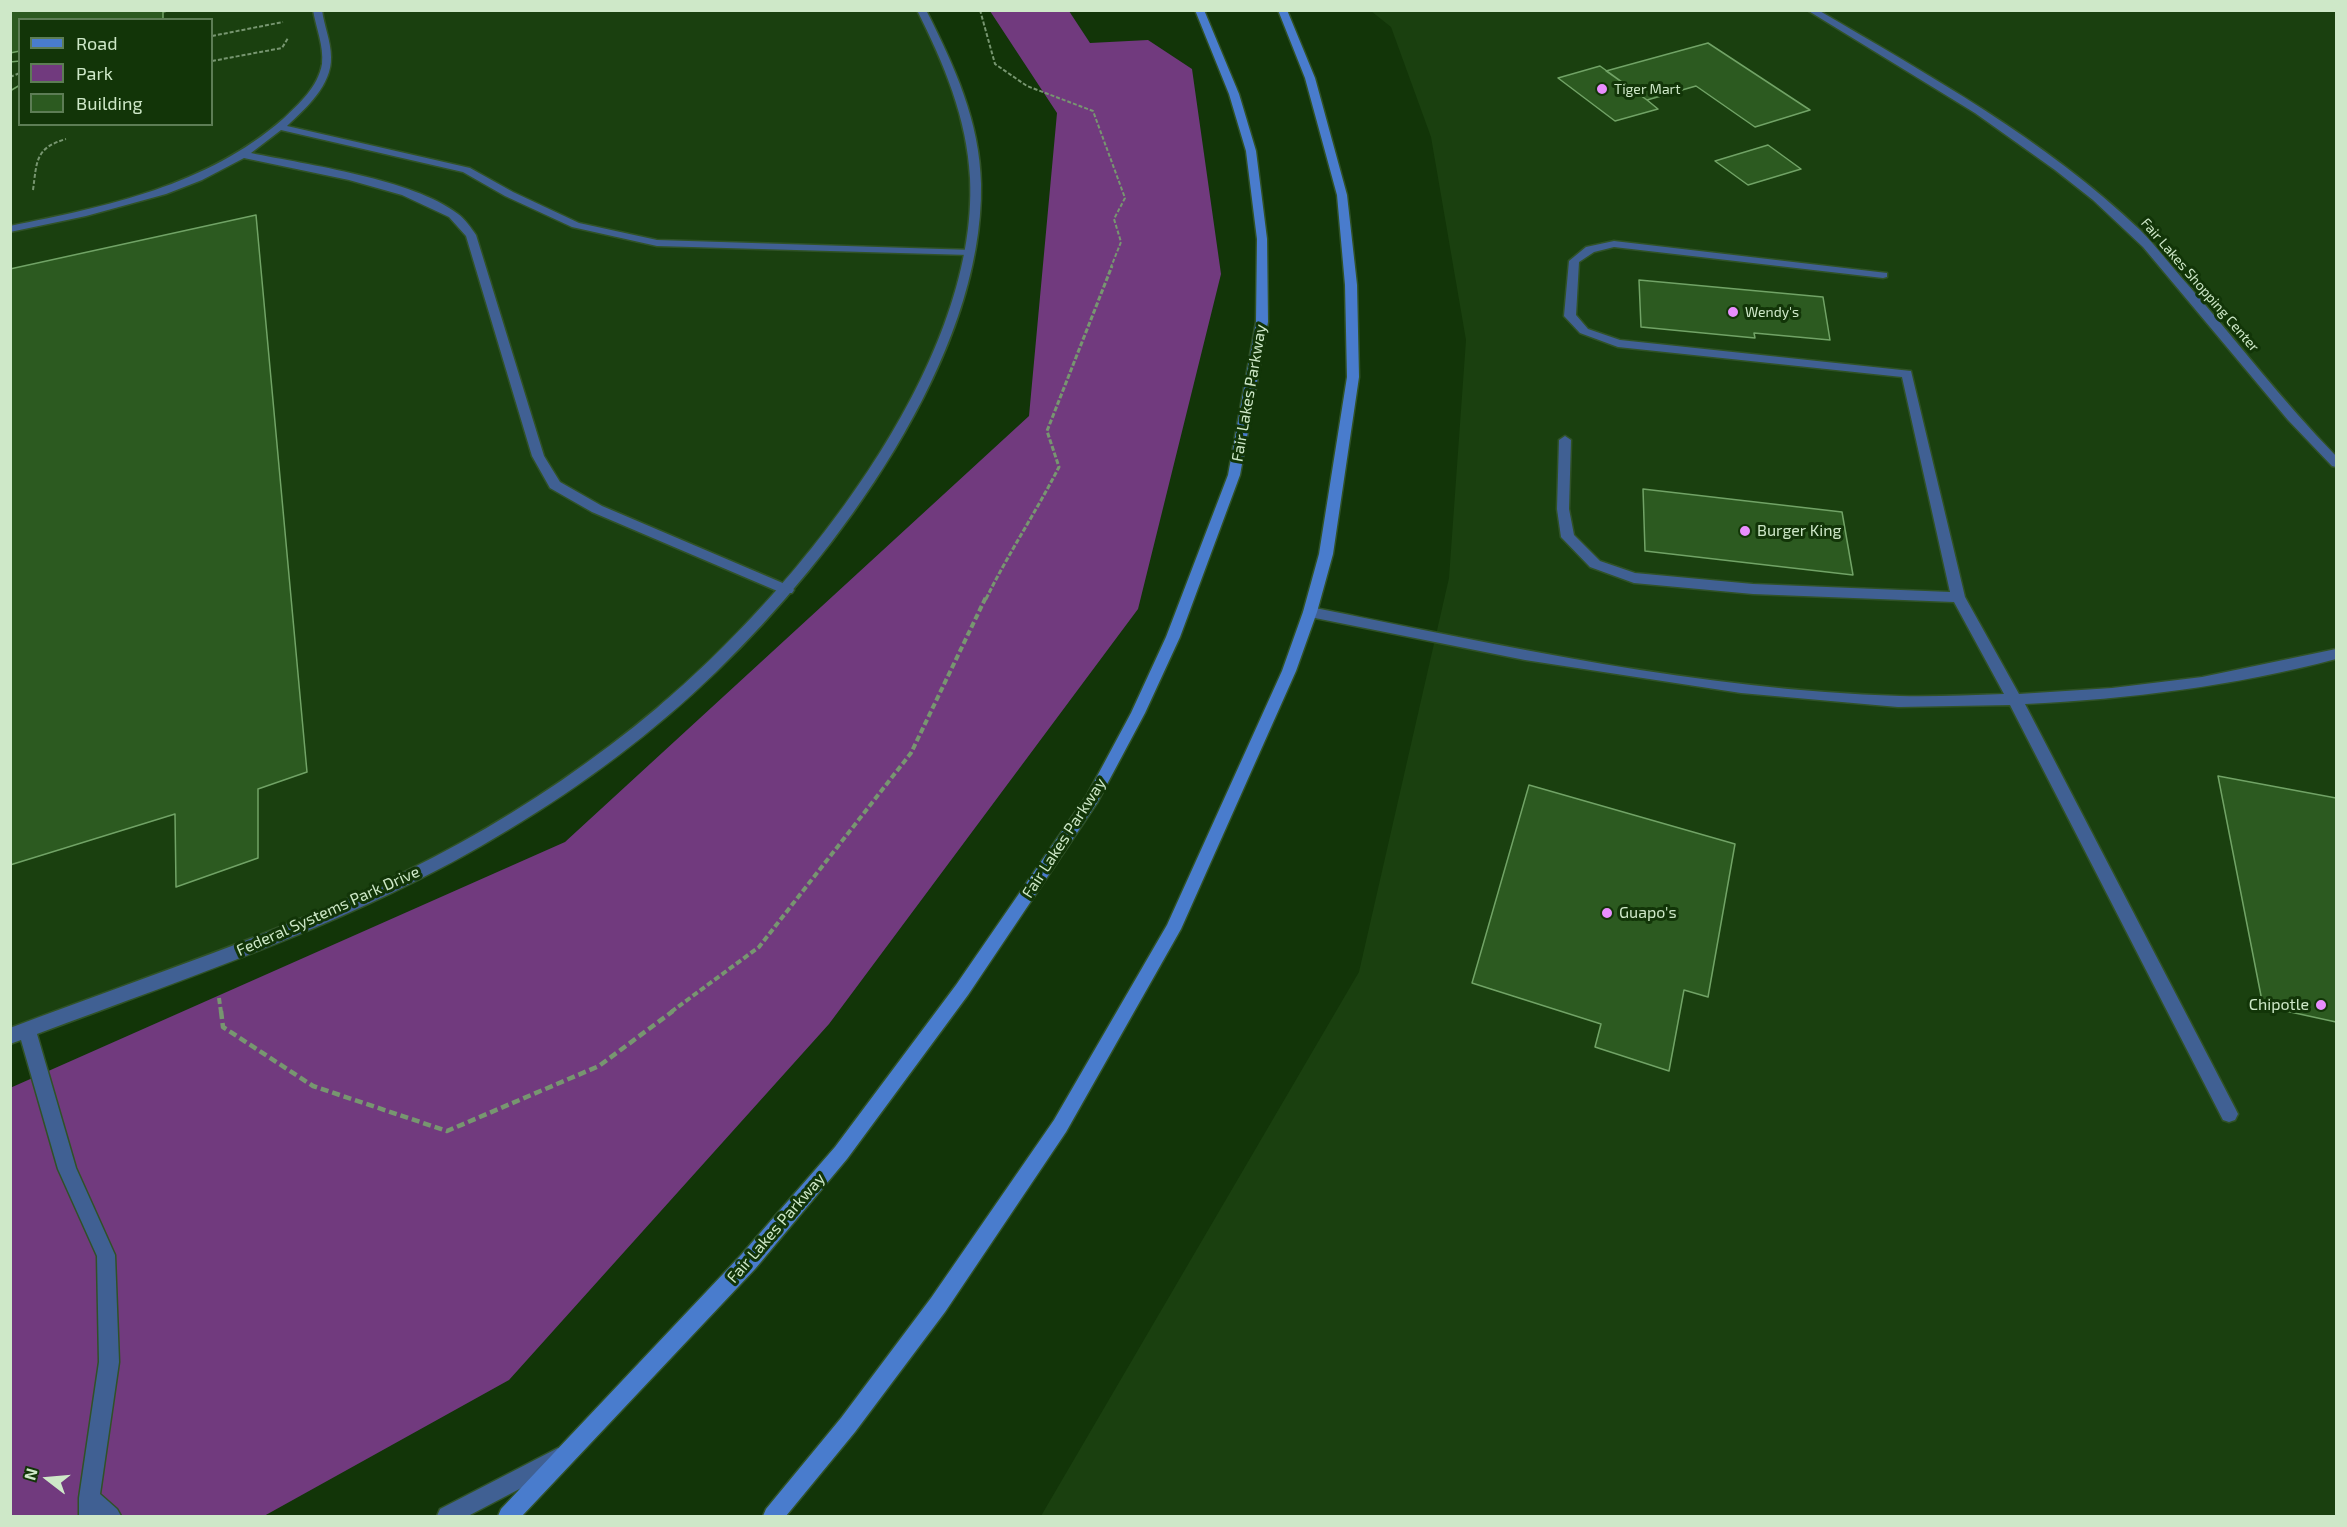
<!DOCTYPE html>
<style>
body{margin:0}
#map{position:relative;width:2347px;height:1527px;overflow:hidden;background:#123508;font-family:"Exo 2",sans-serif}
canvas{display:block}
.frame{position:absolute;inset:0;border:12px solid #cee8c8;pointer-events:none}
.legend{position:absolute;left:18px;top:18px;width:195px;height:108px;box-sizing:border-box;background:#123508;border:2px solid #5d7d55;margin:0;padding:8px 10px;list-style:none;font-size:18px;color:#cee8c8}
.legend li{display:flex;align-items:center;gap:12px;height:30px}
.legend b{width:30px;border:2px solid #5d7d55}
.north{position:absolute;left:18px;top:1449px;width:60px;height:60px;-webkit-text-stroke:4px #123508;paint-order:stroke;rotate:286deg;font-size:16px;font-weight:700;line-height:24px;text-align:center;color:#cee8c8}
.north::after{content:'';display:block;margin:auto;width:21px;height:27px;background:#cee8c8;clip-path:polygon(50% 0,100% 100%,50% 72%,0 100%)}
</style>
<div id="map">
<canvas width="2347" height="1527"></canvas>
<div class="frame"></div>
<ul class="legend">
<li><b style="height:8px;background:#497ccd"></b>Road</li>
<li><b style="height:16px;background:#713a7e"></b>Park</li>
<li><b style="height:16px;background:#2c5a20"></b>Building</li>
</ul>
<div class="north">N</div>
</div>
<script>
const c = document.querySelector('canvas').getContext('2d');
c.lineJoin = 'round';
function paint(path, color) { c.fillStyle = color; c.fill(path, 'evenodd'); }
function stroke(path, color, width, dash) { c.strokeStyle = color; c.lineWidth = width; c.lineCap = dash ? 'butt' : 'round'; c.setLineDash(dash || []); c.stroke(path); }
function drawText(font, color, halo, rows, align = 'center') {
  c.font = font + ' "Exo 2",sans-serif'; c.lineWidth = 6; c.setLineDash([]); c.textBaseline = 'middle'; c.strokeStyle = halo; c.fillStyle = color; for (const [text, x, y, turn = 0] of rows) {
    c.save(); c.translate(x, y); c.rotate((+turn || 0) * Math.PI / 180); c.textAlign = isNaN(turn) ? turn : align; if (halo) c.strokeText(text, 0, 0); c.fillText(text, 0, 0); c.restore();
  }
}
const built = new Path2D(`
 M11,11H920L955,78L974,175L969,252L952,318L920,389L840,522L759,621L588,770L423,870L11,1036ZM20,20H212V124H20Z
 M1371,11H2336V1516H1041L1359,972L1449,578L1466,340L1431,137L1391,27Z`);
const green = new Path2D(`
 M990,11H1069L1090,43L1148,40L1192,69L1221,274L1138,609L829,1024L509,1380L264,1516H11L10,1088L565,842L1029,416L1057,113Z`);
const building = new Path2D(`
 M10,10H172L163,12V20H20V51L10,53Z
 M1708,43L1810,110L1755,127L1696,86L1647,100L1606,71Z
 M20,61V85L10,91V62Z
 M20,61V85L10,91V62Z
 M1600,66L1647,100L1658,109L1615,121L1558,78Z
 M1768,145L1801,169L1748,185L1715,161Z
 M256,215L307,772L258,789V858L176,887L175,814L10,865V269Z
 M1639,280L1823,297L1830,340L1754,333L1755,338L1641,327Z
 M1643,489L1842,512L1853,575L1645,551Z
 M2218,776L2336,798V1022L2263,1006Z
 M1529,785L1735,844L1708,997L1684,990L1669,1071L1595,1047L1601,1024L1472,983Z`);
const pathFar3 = new Path2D(`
 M980,10L995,64L1027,86L1093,111L1125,198L1114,219L1121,242L1111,267
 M212,36L283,22
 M212,61L282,48L288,38
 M10,77L20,73
 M33,190C37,161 35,148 66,139`);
const pathFar2 = new Path2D(`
 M986,599C1008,554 1036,512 1059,467L1047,431L1112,266`);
const pathFar1 = new Path2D(`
 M219,998L221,1012
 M671,1012L759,947L911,753L986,597`);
const path = new Path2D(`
 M221,1011L223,1027L313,1086L447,1131L599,1066L673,1011`);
const service = new Path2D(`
 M313,10H322C324,26 331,41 331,57C332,85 306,108 287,126L470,168L513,192L579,223L657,240L973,250V254L969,255L657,246L572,227L505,196L463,172L281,130L251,153C308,165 413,179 458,214C465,219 471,228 476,235L544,456L560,482L602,506L792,587L794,590L792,593H782L592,512L550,488L532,456L466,236L449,217L402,195L349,180L244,158L202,180L166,194L86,216L10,232V226C108,206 206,186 283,119C299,104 318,87 322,64C324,46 316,28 313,10Z
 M1807,10H1818C1930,76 2046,140 2140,230C2157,247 2172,267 2188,285C2238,342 2283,402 2336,456V467L2332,466L2288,420L2143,247L2093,200L2055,170L1975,113Z
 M1614,241L1887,273V277L1883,278L1614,247L1594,252L1579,262L1576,315L1588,329L1620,340L1911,371L1965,597L2019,694L2112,688L2202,677L2336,649V659C2234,686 2130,699 2025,704L2235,1108L2238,1114L2235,1120L2229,1122L2223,1120L2010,705L1898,707L1741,693L1525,660L1305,616L1303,612L1310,607C1504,646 1701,690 1900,696C1934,697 1970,695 2004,694L1954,602L1753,594L1634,583L1590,567L1561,537L1557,509L1559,440L1565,436L1571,440L1569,509L1574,535L1600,561L1635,573L1753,584L1950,592L1902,377L1618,347L1580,333L1564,316L1569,261L1586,247Z`);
const minor = new Path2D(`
 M917,10H926C954,65 980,122 981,184C984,358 835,557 716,672C653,733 583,785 508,830C361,920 197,974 37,1034L76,1168L115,1255L119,1362L100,1494L117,1509L121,1516H79V1498L99,1362L97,1256L58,1169L21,1040L10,1044V1028C162,970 317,922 460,843C529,805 596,759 657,708C794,593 979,367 970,178C967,118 944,64 917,10Z
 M558,1448L565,1451L568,1458L565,1465L468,1516H437L440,1509Z`);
const secondary = new Path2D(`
 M1195,10H1204L1239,94L1256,151L1267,239L1268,322L1240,475L1180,637L1145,713L1097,803L968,995L847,1159L755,1269L522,1516H498L501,1509L741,1255L835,1147L956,985L1087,795L1131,713L1166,637L1228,475L1256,322L1257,239L1246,151L1229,94Z
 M1278,10H1287L1315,78L1347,195L1357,285L1359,377L1333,554L1317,612L1296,671L1181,929L1066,1132L945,1312L855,1432L786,1516H763L766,1509L841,1418L931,1298L1054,1120L1167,925L1282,671L1303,612L1319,554L1347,377L1345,285L1337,195L1305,78Z`);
const markers = [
 [1602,89,6,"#e98efe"],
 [1733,312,6,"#e98efe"],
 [1745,531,6,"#e98efe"],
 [1607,913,6,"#e98efe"],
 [2321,1005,6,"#e98efe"]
];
const farPoinames = [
 ["Tiger Mart",1614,89],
 ["Wendy's",1745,312]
];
const farStreetnames = [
 ["Fair Lakes Shopping Center",2200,285,49]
];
const streetNames = [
 ["Fair Lakes Parkway",1249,393,-80],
 ["Fair Lakes Parkway",1064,838,-57],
 ["Federal Systems Park Drive",328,911,-24],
 ["Fair Lakes Parkway",776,1228,-49]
];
const poiNames = [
 ["Burger King",1757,531],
 ["Guapo's",1619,913],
 ["Chipotle",2309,1005,"right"]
];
paint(built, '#1a400f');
paint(green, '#713a7e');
paint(building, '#2c5a20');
stroke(building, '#71a366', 1.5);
stroke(service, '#305227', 3);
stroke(minor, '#305227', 3);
stroke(secondary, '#305227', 3);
stroke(pathFar3, '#779670', 2, [4, 2]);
stroke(pathFar2, '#779670', 3, [5, 2]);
stroke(pathFar1, '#779670', 4, [6, 3]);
stroke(path, '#779670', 4.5, [8, 4]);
paint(service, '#406093');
paint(minor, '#406093');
paint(secondary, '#497ccd');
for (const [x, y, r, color] of markers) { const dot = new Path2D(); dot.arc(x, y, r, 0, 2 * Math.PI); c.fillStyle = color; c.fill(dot); stroke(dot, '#123508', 2); }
drawText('14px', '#cee8c8', '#123508', farPoinames, 'left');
drawText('14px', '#cee8c8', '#123508', farStreetnames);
drawText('16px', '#cee8c8', '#123508', streetNames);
drawText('16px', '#cee8c8', '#123508', poiNames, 'left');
</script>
